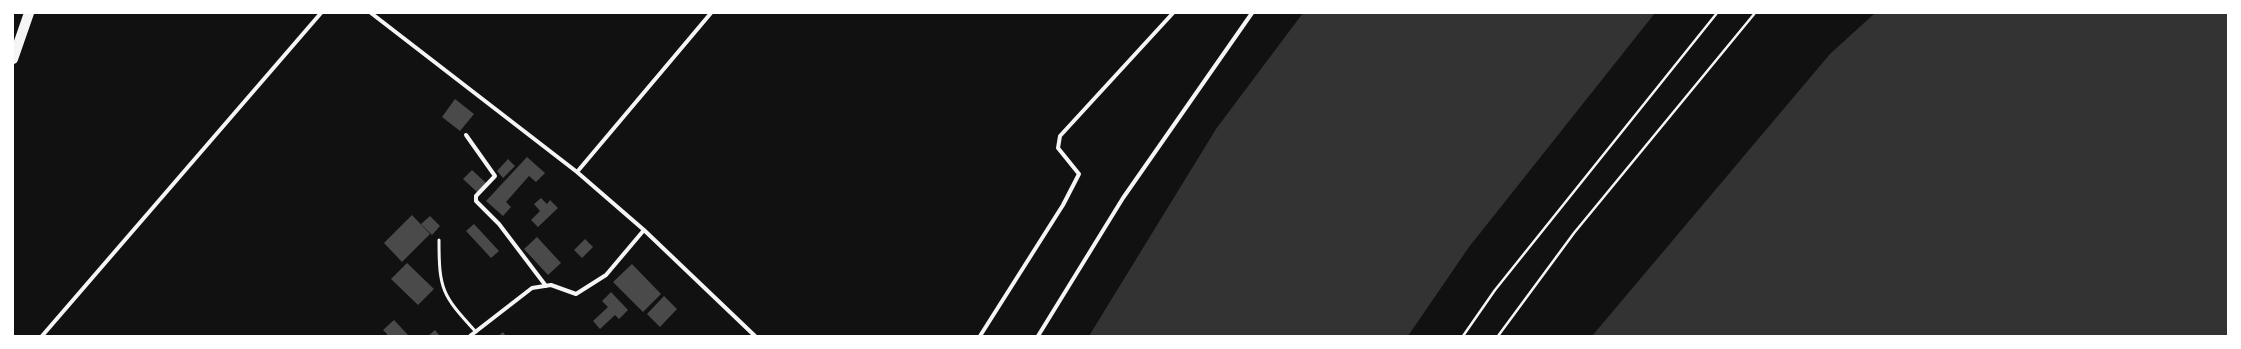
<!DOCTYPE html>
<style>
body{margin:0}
#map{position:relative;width:2241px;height:349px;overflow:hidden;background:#111;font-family:"IBM Plex Sans",sans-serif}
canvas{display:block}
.frame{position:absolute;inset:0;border:14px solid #fff;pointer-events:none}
</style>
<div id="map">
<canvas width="2241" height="349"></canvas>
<div class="frame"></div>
</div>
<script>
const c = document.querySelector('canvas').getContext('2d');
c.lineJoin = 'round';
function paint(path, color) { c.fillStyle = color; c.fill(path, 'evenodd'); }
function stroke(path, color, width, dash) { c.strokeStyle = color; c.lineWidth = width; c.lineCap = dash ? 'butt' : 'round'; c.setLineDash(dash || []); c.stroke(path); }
const water = new Path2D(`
 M1303,13H1655L1469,247L1408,336H1089L1216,129Z
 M1875,13H2228V336H1592L1830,54Z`);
const building = new Path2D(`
 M455,99L474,114L460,131L442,117Z
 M527,157L545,173L536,182L529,176L506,202L511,207L503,216L486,201Z
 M508,159L515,166L503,178L497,171Z
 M472,170L486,183L477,192L463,179Z
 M541,198L547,204L550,200L558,208L538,227L531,220L540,211L534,204Z
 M412,215L430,234L402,262L384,243Z
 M430,216L440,226L432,235L421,224Z
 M474,224L499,251L491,258L466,231Z
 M537,237L561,263L548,275L524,249Z
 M585,239L593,247L582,258L574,250Z
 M407,263L434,289L418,305L391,279Z
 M632,264L661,294L643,312L613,282Z
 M611,292L628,310L619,319L615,315L600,329L593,321L608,307L602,301Z
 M664,296L677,309L660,327L647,314Z
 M394,320L409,336H386L387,334L383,330Z
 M435,330L440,336H428Z
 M503,332L506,336H498Z`);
const path = new Path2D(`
 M1463,336L1495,290L1717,13
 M1498,336L1574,233L1755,13`);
const service = new Path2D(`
 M439,240C439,290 442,295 476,332`);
const minor = new Path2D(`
 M371,13L577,172L644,230L755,336
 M466,135L495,176L476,196V201L499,224L546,286
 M577,172L711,13
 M42,336L321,13
 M470,336L532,288L551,285L576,294L606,275L644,230
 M980,336L1063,205L1079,174L1058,148L1060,136L1173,13
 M1038,336L1123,198L1252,13`);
const primary = new Path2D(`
 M13,59L29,13`);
paint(water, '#333');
paint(building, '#4a4a4a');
stroke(path, '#f5f5f5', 2.5);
stroke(service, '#f5f5f5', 3);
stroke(minor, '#f5f5f5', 4);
stroke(primary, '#f5f5f5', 10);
</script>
